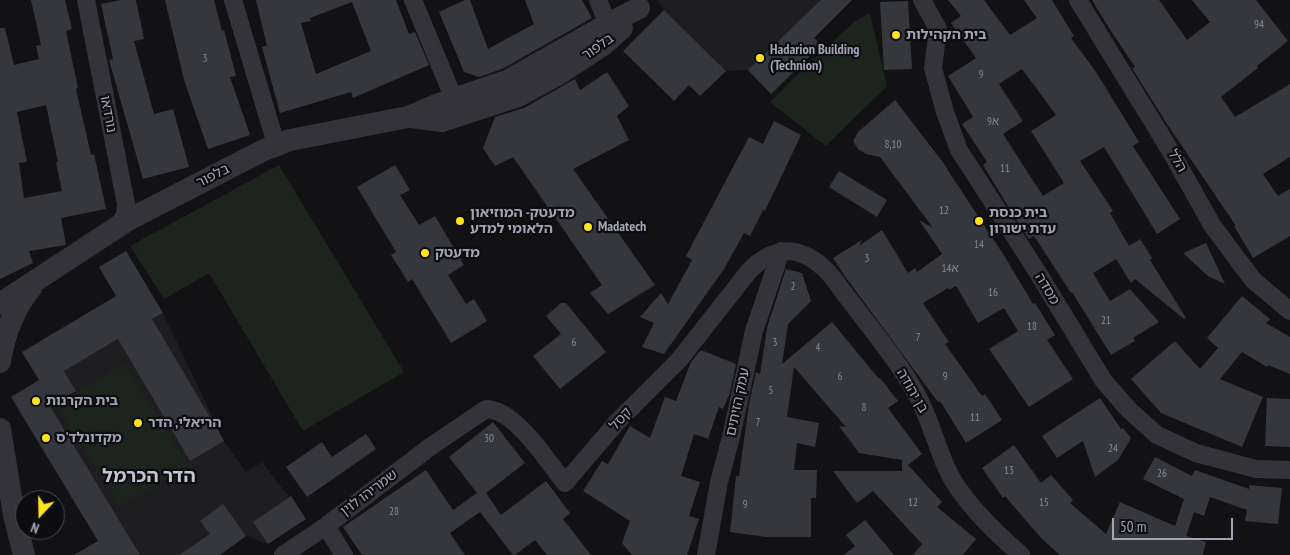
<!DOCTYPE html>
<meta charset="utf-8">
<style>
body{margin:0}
#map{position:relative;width:1290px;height:555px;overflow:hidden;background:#121214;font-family:"PT Sans Narrow",sans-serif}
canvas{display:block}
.north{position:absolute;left:15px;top:490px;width:50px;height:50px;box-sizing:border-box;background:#0d0d0f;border:1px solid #494952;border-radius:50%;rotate:201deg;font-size:14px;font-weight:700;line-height:20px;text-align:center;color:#a2a4b6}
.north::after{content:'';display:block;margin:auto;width:18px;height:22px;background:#ffe21f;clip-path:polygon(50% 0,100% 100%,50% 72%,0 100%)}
.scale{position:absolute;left:1112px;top:518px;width:121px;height:22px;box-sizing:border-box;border:2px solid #a2a4b6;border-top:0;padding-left:6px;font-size:15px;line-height:18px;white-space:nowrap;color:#a2a4b6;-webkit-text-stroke:4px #0d0d0f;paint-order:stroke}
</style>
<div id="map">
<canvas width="1290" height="555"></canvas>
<div class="north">N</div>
<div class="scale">50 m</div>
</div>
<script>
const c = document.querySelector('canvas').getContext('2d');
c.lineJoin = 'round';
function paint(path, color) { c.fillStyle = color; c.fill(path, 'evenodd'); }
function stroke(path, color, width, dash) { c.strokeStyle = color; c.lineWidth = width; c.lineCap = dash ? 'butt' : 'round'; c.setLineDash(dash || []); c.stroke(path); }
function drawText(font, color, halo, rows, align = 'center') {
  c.font = font + ' "PT Sans Narrow","Noto Sans Hebrew",sans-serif'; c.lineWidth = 4.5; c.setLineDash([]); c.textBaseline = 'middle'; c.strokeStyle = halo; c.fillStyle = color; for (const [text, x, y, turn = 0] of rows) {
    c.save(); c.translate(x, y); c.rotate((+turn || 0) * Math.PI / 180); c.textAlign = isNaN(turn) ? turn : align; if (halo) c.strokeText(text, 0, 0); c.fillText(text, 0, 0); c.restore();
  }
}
const built = new Path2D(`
 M658,0H852L814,37L821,45L771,94L748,70L726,71L664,10Z
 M163,313L224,441L246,472L262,462L306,519L268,544L246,536L220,555H138V552L50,406L76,391L64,371Z`);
const green = new Path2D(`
 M870,13L887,86L826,146L770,102L804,68L855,21Z
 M279,165L404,372L303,431L209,273L164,299L130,246Z
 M124,363L188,466L120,507L57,405Z`);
const building = new Path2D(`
 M31,0H65L72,29L66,31L78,88L76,89L91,155L94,154L106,209L61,218L66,245L29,251L33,263L0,279V28H5L14,65L39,59L36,46L41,45ZM46,105L58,162H56L62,191L24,198L19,163L27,162L17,112Z
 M121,0H136L144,39L134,41L154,114L173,109L189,167L143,179L109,60L113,59L101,4Z
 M165,0H214L222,31L224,30L236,76L230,77L250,135L208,149L184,80Z
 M256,0H396L409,34L415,32L429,65L353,98L351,92L280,113L262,47L267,46ZM352,2L371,51L316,74L301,23L311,21L310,18Z
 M465,0H470L488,49L534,24L525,0H582L592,18L502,69L479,77L464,72L439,12Z
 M821,0H852L814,38L821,45L771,94L748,70Z
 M948,0H984L1010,35L1037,18L1024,0H1052L1074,36L1071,38L1096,72L1139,142L1133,146L1180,219L1157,234L1104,147L1080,161L1113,211L1110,213L1129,246L1140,239L1152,258L1150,260L1186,318L1184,319L1135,279L1131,283L1116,259L1093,273L1110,301L1130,289L1159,322L1133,338L1135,341L1111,355L1072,292L1071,293L1034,236L1029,239L1017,221L983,165L987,162L962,124L973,117L948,76L976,58L951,23L961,16ZM1022,69L1056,115L1031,131L1064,183L1043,196L1003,134L1023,121L999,84Z
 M1092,0H1159L1187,40L1210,22L1192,0H1256L1288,41L1257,66L1258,68L1221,97L1235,117L1290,84V157L1263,174L1278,196L1290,189V236L1253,258L1234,226H1236L1167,124L1132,68L1135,67L1109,28Z
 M908,1L912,69L884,70L880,2Z
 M664,10L726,71L700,96L689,85L674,101L623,51Z
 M607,72L629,106L617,116L629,140L573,169L655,285L608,314L590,293L602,285L513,157L495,166L483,148L495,117L524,108L575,79L580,90Z
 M895,100L948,169H947L1005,257L1033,304L1035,303L1055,335L1047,340L1073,379L1029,407L989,349L1018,331L1004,308L978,323L956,286L949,290L948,288L923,303L949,342L945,344L982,396L985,394L1002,420L966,443L940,401L938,402L844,275L833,258L862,240L859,246L882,230L908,273L915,268L917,272L942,254L919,220L933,228L880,157L866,154L858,149L853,141L858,132Z
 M774,121L801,135L765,211L763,210L750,236L744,233L724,269L664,354L642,347L654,323L640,317L661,293L668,304L692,260L686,256L749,137L763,144Z
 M395,165L410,190L400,195L419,225L435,216L464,265L448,275L466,304L474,299L487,321L451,343L412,279L408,282L391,255L396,252L357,187Z
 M839,171L887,200L877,217L829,187Z
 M1206,243L1225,284L1208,276L1183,253Z
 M126,251L163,313L152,319L224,441L190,461L118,339L64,371L76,391L50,406L140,555H74L98,541L11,397L39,380L22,352L116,296L99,267Z
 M786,269L802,273L811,301L788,324L782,364L832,322L879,379L880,378L898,401L888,408L922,454L908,465L942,502L937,507L976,539L963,555H913L922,544L873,491L857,503L833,471H902V460L859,453L839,426L846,427L794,367L787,417L819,423L815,447L797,443L794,470H817L816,498H811V537H766L730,532L736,476H739L749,404L756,372L760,374L767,328Z
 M1242,296L1270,319L1266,323L1290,337V374L1268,365L1267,367L1242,352L1220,379L1263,397L1242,447L1161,413L1131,379L1175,341L1200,369L1218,348L1207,338Z
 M561,303H566L606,352L560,389L533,356L561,334L546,316Z
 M701,350L736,364L730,393L723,409L719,407L708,439L694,434L681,476L700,482L689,516L699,519L687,555H632L622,543L630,521L583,491L602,461L608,464L630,426L650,438L665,397L676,401L691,362Z
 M1100,398L1121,429L1123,428L1131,438L1118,460L1095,477L1083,441L1057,458L1042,436Z
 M1267,398L1290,399V447L1265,446Z
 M493,422L525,463L486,493L501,515L546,481L570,513L563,519L591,555H547L535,540L515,555H513L480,512L450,533L465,555H362L343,527L426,470L453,510L477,493L449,457Z
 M366,434L376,449L307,497L286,467L322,442L332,457Z
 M1014,445L1041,483L1051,475L1073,500L1070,503L1106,534L1120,502L1175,526L1184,499L1143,479L1155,457L1192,476L1195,470L1249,489V485L1282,488L1278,524L1245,521L1247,510L1210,497L1204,516L1194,512L1186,536L1206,542L1203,555H1060L1041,538L1005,496L1003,498L982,468Z
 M291,496L306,519L268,544L253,522Z
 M223,504L246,536L220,555H179L210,534L200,521Z
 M865,520L894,555H844L855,546L846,535Z`);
const minor = new Path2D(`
 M86,0L126,204L125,215L118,226
 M233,0L276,144
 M413,0L454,99L453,110
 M598,0L608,24
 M922,0L938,29L933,68L945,112L959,150L1035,268L1103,380L1128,409L1157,435L1196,453L1256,469L1290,470
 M1078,0L1170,150L1212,225L1253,280L1290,311
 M326,526L344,555
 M283,555L326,526L430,447L486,409C515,409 548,462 565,483L618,421L679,360L749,271C779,241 807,247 833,278C861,317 894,354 917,395C930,419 936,445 947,469C962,501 995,532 1021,555
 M706,555L719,482L731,437L754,331L781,251`);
const tertiary = new Path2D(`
 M411,117L442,121L518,96L557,75L603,45L622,28
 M0,304L128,220L264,150L290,140L408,117L436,105L507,81L608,24L639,8
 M0,362C4,335 13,310 31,288
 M0,429L14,515L24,555`);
const markers = [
 [896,35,5,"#ffe21f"],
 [760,58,5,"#ffe21f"],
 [460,221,5,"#ffe21f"],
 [979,221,5,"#ffe21f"],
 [588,227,5,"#ffe21f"],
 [425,253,5,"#ffe21f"],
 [36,401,5,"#ffe21f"],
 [138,423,5,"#ffe21f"],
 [46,438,5,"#ffe21f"]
];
const numberNames = [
 ["94",1259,25],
 ["3",205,59],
 ["9",981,75],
 ["9א",993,122],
 ["8,10",893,145],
 ["11",1005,169],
 ["12",944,211],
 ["14",979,245],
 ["3",867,259],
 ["14א",950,269],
 ["2",793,287],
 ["16",993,293],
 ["21",1106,321],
 ["18",1032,327],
 ["7",918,338],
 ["6",574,343],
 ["3",775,343],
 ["4",818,348],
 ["6",840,377],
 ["9",945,377],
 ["5",771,391],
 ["8",864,408],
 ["11",975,418],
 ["7",758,423],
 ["30",489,439],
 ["24",1113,449],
 ["13",1009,471],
 ["26",1162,474],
 ["12",913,503],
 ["15",1044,503],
 ["9",745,505],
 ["28",394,512]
];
const poiNames = [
 ["בית הקהילות",906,35],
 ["Hadarion Building",770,50],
 ["(Technion)",770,66],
 ["מדעטק- המוזיאון",470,213],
 ["הלאומי למדע",470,229],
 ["בית כנסת",989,213],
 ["עדת ישורון",989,229],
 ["Madatech",598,227],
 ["מדעטק",435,253],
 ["בית הקרנות",46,401],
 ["הריאלי, הדר",148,423],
 ["מקדונלד'ס",56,438]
];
const streetNames = [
 ["בלפור",598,47,-35],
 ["נורדאו",108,114,79],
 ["הלל",1177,161,60],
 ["בלפור",213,176,-27],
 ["מסדה",1047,289,59],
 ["בן יהודה",912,391,60],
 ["עמק הזיתים",738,402,-78],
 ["קסל",621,419,-48],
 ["שמריהו לוין",369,493,-37]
];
const districtNames = [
 ["הדר הכרמל",149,477]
];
paint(built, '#1e1e21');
paint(green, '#1c241e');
paint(building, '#36373c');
stroke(minor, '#333339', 18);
stroke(tertiary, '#333339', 22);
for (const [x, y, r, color] of markers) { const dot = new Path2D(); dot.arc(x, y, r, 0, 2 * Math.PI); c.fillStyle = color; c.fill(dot); stroke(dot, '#0d0d0f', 2); }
drawText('11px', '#878998', null, numberNames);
drawText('bold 14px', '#a2a4b6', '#0d0d0f', poiNames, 'left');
drawText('14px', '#a2a4b6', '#0d0d0f', streetNames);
drawText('bold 19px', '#c3c4d1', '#0d0d0f', districtNames);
</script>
